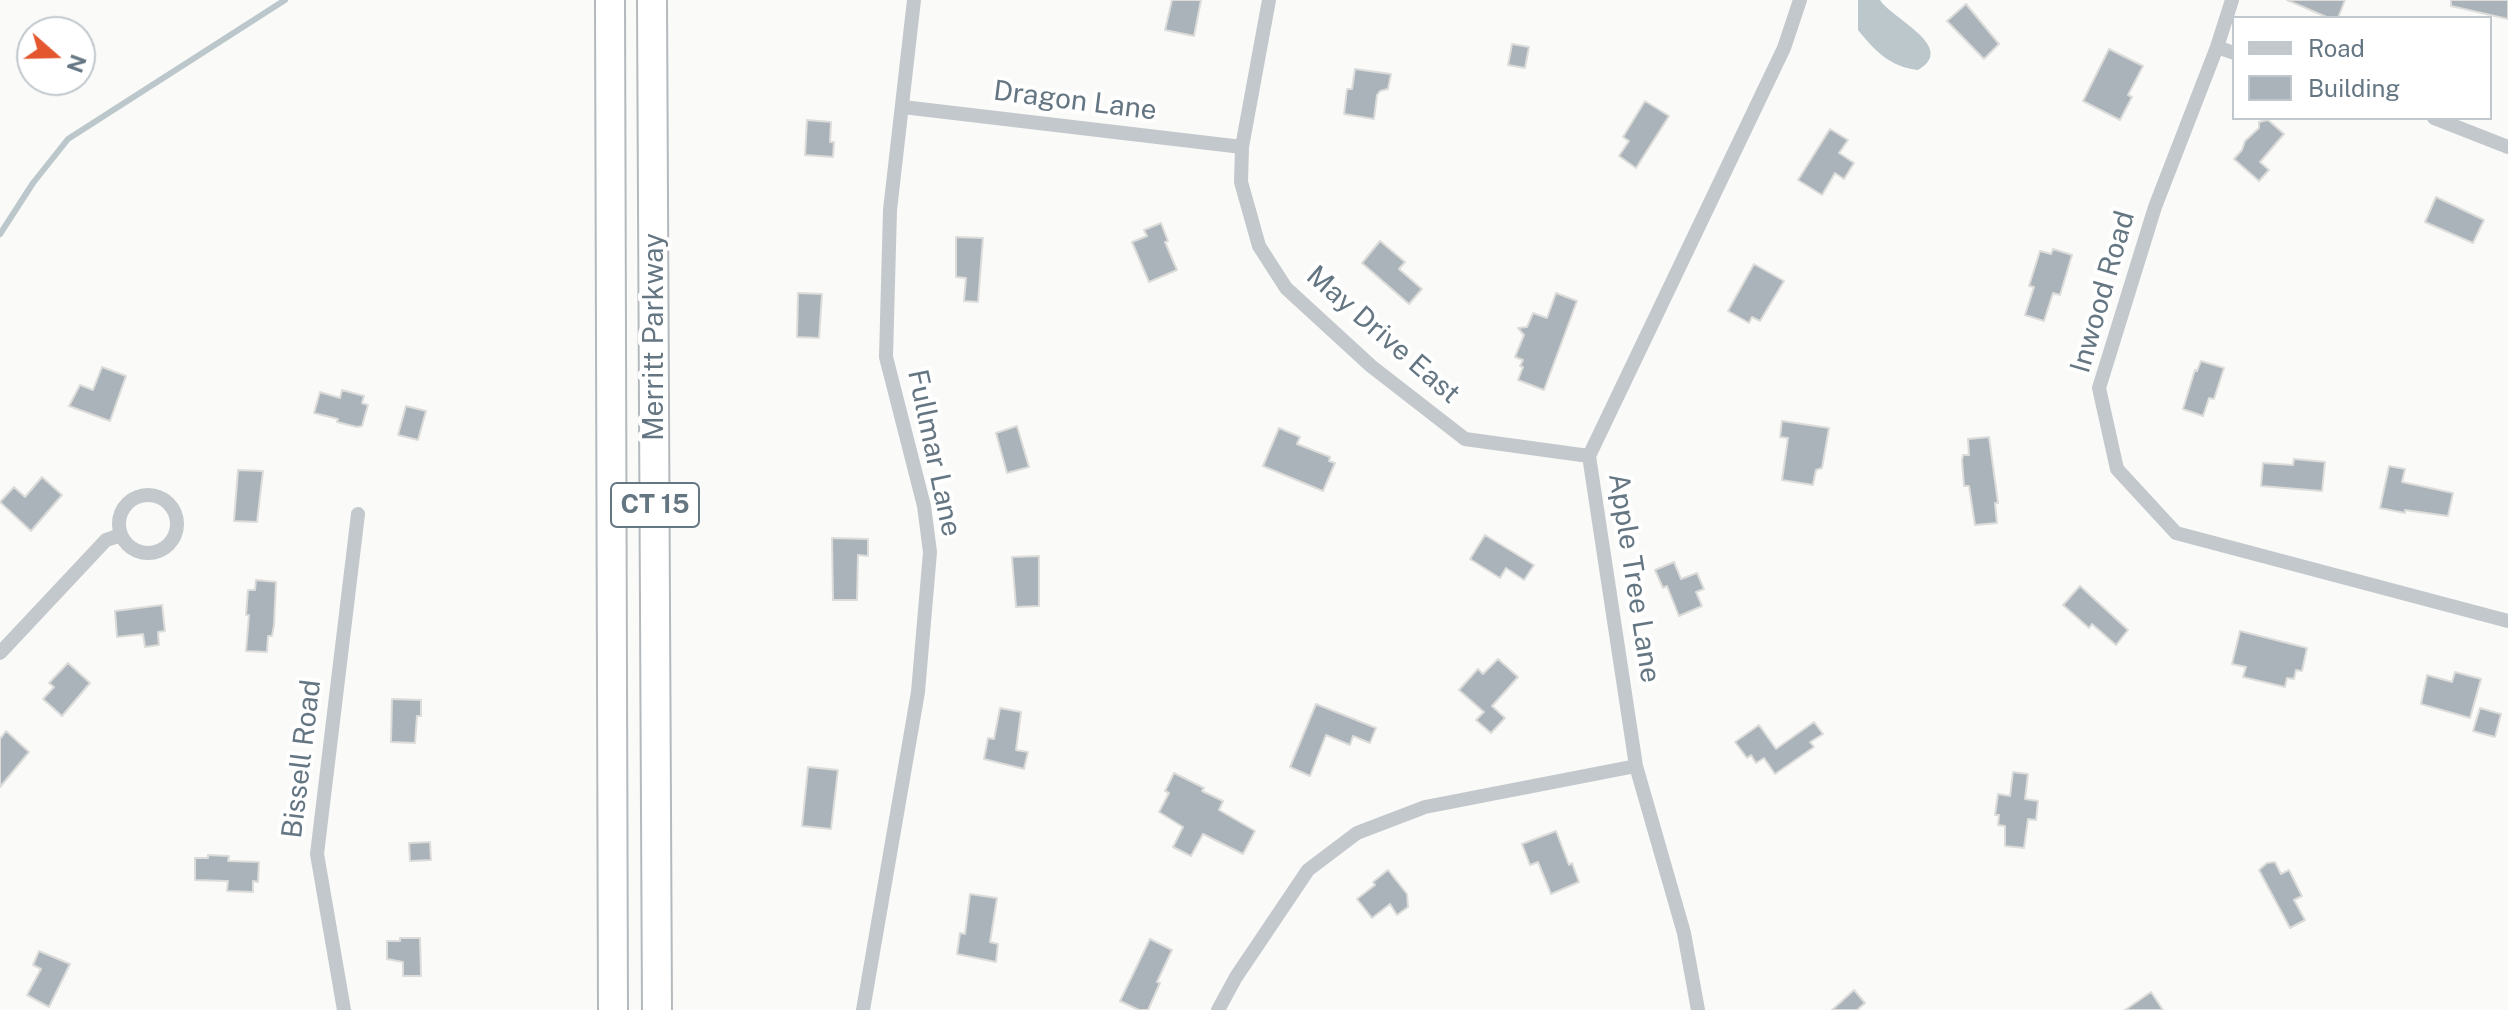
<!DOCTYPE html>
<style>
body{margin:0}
#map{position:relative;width:2508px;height:1010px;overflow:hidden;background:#fafaf8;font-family:"Public Sans",sans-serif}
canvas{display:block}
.legend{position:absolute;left:2232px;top:16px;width:260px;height:104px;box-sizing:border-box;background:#fff;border:2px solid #c1c8cd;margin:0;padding:10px 14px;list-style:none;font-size:24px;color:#657683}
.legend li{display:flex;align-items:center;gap:16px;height:40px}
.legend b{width:40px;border:2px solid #c1c8cd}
.north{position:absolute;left:16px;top:16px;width:80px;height:80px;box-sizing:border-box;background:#fff;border:2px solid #c1c8cd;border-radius:50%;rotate:110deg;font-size:22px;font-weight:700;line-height:32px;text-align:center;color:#657683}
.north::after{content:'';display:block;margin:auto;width:28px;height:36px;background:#e4572e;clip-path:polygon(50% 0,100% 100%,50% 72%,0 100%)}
</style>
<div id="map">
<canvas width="2508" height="1010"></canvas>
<ul class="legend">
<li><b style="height:10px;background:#c3c8cc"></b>Road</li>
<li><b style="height:22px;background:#aab3b9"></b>Building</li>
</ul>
<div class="north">N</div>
</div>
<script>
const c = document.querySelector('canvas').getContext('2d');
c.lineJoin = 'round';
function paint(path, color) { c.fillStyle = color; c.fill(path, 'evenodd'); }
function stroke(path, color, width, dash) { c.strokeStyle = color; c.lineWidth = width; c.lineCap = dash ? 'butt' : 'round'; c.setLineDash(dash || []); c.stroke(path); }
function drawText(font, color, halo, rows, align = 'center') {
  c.font = font + ' "Public Sans",sans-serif'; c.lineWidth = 8; c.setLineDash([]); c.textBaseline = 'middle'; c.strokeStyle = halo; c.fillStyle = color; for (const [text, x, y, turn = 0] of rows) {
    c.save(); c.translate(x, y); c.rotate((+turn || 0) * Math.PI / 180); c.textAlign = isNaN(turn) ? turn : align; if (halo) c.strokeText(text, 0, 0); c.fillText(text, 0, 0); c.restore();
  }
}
const water = new Path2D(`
 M1858,0H1880C1892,19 1958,47 1918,70C1890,67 1874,50 1858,30Z`);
const stream = new Path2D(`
 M0,234L33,183L68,139L285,0`);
const building = new Path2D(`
 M1172,0H1201L1194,36L1165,30Z
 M2287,0H2345L2338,18H2329Z
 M2451,0H2508V19L2451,6Z
 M1966,4L1999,44L1984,59L1947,21Z
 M1512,44L1529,47L1525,68L1508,65Z
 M2109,49L2143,66L2128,95L2132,97L2120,120L2083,101Z
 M1355,69L1391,74L1388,89L1380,91L1377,95L1374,119L1344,114L1347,89H1352Z
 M1645,101L1669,116L1636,168L1619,156L1629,141L1623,137Z
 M807,120L831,122L830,142H834L833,157L805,155Z
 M2268,120L2284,134L2260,162L2269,170L2259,181L2234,159L2242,150L2245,141L2259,128V122Z
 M1830,129L1848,140L1839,153L1854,163L1844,179L1835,173L1822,195L1798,180Z
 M2436,197L2484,220L2473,243L2425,222Z
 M1161,223L1168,241L1165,242L1177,270L1149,282L1132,242L1147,236L1144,230Z
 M956,237L983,238L978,302L964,301L966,278L956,277Z
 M1380,241L1405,262L1399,269L1422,289L1409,304L1362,263Z
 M2053,249L2072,255L2060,295L2053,293L2044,321L2025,315L2034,287L2029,286L2040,251L2051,254Z
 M1754,264L1784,281L1760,321L1752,317L1749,323L1728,311Z
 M798,293L822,294L819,338L797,337Z
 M1556,293L1577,301L1544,390L1518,380L1523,367L1520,366L1523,360L1515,357L1524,335L1518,328L1527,327L1533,313L1547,318Z
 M2201,361L2224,368L2214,399L2209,398L2203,416L2183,409L2195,370L2197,371Z
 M102,367L126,376L110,421L69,406L80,385L93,390Z
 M342,390L364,396L362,403L368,405L362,426L357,427L337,422L338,419L314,413L320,392L340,398Z
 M406,406L426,411L418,440L398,435Z
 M1782,421L1829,428L1822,468L1816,470L1813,485L1782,480L1788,438L1780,437Z
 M1017,426L1029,467L1007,473L996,433Z
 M1279,428L1300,437L1297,444L1330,457L1329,461L1335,463L1323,491L1263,466Z
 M1989,437L1998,503H1995L1997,523L1975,525L1969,486H1964L1962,460L1963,455H1969L1968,439Z
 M2294,459L2325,462L2322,491L2261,486L2263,463L2293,465Z
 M2389,466L2405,469L2402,482L2453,493L2448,516L2405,510V513L2380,508Z
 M238,470L263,471L257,522L234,521Z
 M42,477L62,495L31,531L0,502L14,487L25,497Z
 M1485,535L1534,565L1524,580L1506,568L1500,578L1470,559Z
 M832,538L868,539V556L858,555L857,600H833Z
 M1039,556V606L1016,607L1012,557Z
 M1674,562L1681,579L1697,573L1704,589L1696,592L1702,606L1679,616L1667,586L1663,588L1655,570Z
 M256,580L276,582L274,625L272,636H268L267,652L246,651L249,615H246L248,590H255Z
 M2080,586L2128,630L2116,645L2092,624L2089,628L2063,605Z
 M162,605L165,631L158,632L159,645L145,647L143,634L117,637L115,611Z
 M2240,631L2307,648L2302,671L2296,670L2294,679L2287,678L2285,687L2243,677L2246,667L2232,664Z
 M1498,659L1518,677L1492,706L1505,718L1491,733L1476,720L1484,712L1459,690L1478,669L1483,674Z
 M68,663L90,683L62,716L43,699L54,687L49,683Z
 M2455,672L2481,679L2470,718L2421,704L2427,675L2452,682Z
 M392,699L421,700V716H417L415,743L391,742Z
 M1316,704L1376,728L1370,743L1353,736L1350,745L1326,735L1310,776L1290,767Z
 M1000,708L1021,712L1016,750L1028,752L1024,769L984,759L988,738L994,739Z
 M2480,708L2501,714L2495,737L2473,731Z
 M1814,722L1823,734L1810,742L1814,747L1775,774L1764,758L1756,763L1751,755L1747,758L1735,742L1759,725L1776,749Z
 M6,731L29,752L0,787V739Z
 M808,767L838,770L831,829L802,826Z
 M2013,772L2028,774L2025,799L2038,801L2036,820L2028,819L2024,848L2005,846V826L1998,825L1999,815H1995L1998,794L2010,796Z
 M1174,773L1204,788L1202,791L1223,801L1219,810L1255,831L1243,854L1203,834L1191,856L1173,847L1183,827L1159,812L1169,793L1165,791Z
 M1556,831L1569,865L1572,863L1579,882L1551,894L1538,862L1530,865L1522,844Z
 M430,842L431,860L410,861L409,843Z
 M208,855L229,856L228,861L259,862L258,882L253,881V892L227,891L228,881L195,880V858H208Z
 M2275,862L2281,874L2289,870L2302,896L2294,900L2305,920L2290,928L2259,870L2267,863Z
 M1388,870L1407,894L1408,907L1397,915L1390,904L1372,918L1357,899L1375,885L1373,882Z
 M970,894L997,898L990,942L998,944L996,962L957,954L960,933L965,934Z
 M400,938H420L421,976H403V962L387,959V941H400Z
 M1150,939L1172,950L1157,982L1160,983L1148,1010H1139L1120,1001Z
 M39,951L70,964L49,1007L27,995L41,969L33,965Z
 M1854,990L1865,1003L1857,1010H1832Z
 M2151,992L2163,1010H2125Z`);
const minor = new Path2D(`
 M1269,0L1242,147L1241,182L1259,246L1286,288L1371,366L1465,439L1589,456
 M2232,0L2217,47L2155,207L2099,388L2117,469L2176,533L2508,621
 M2217,47L2234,53
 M903,107L1242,147
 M2434,118L2508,147
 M119 524a29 29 0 1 1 58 0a29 29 0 1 1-58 0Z
 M0,653L106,540L121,535
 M344,1010L317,854L358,514
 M863,1010L918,692L930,552L924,506L886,357L890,210L914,0
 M1218,1010L1236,977L1308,870L1357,833L1425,807L1636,766
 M1698,1010L1684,933L1636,766L1589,456L1784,48L1800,0`);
const motorway = new Path2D(`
 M610,0L613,1010
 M652,0L657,1010`);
const shields = [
 [655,505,88]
];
const shieldNames = [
 ["CT 15",655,505]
];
const streetNames = [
 ["Dragon Lane",1075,101,7],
 ["Inwood Road",2103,292,-74],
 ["May Drive East",1383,335,41],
 ["Merritt Parkway",654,337,-90],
 ["Fullmar Lane",934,453,78],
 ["Apple Tree Lane",1634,578,81],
 ["Bissell Road",302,759,-83]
];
paint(water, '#bbc7cb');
stroke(stream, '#bbc7cb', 6);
paint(building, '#aab3b9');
stroke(building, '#dcdcda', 2);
stroke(motorway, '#b4b9bd', 32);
stroke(minor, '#c3c8cc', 14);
stroke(motorway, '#fff', 28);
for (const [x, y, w] of shields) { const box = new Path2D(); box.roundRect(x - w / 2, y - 22, w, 44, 6); c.fillStyle = '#fff'; c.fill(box); stroke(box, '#657683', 2); }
drawText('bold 26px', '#657683', null, shieldNames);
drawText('28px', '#657683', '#fff', streetNames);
</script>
